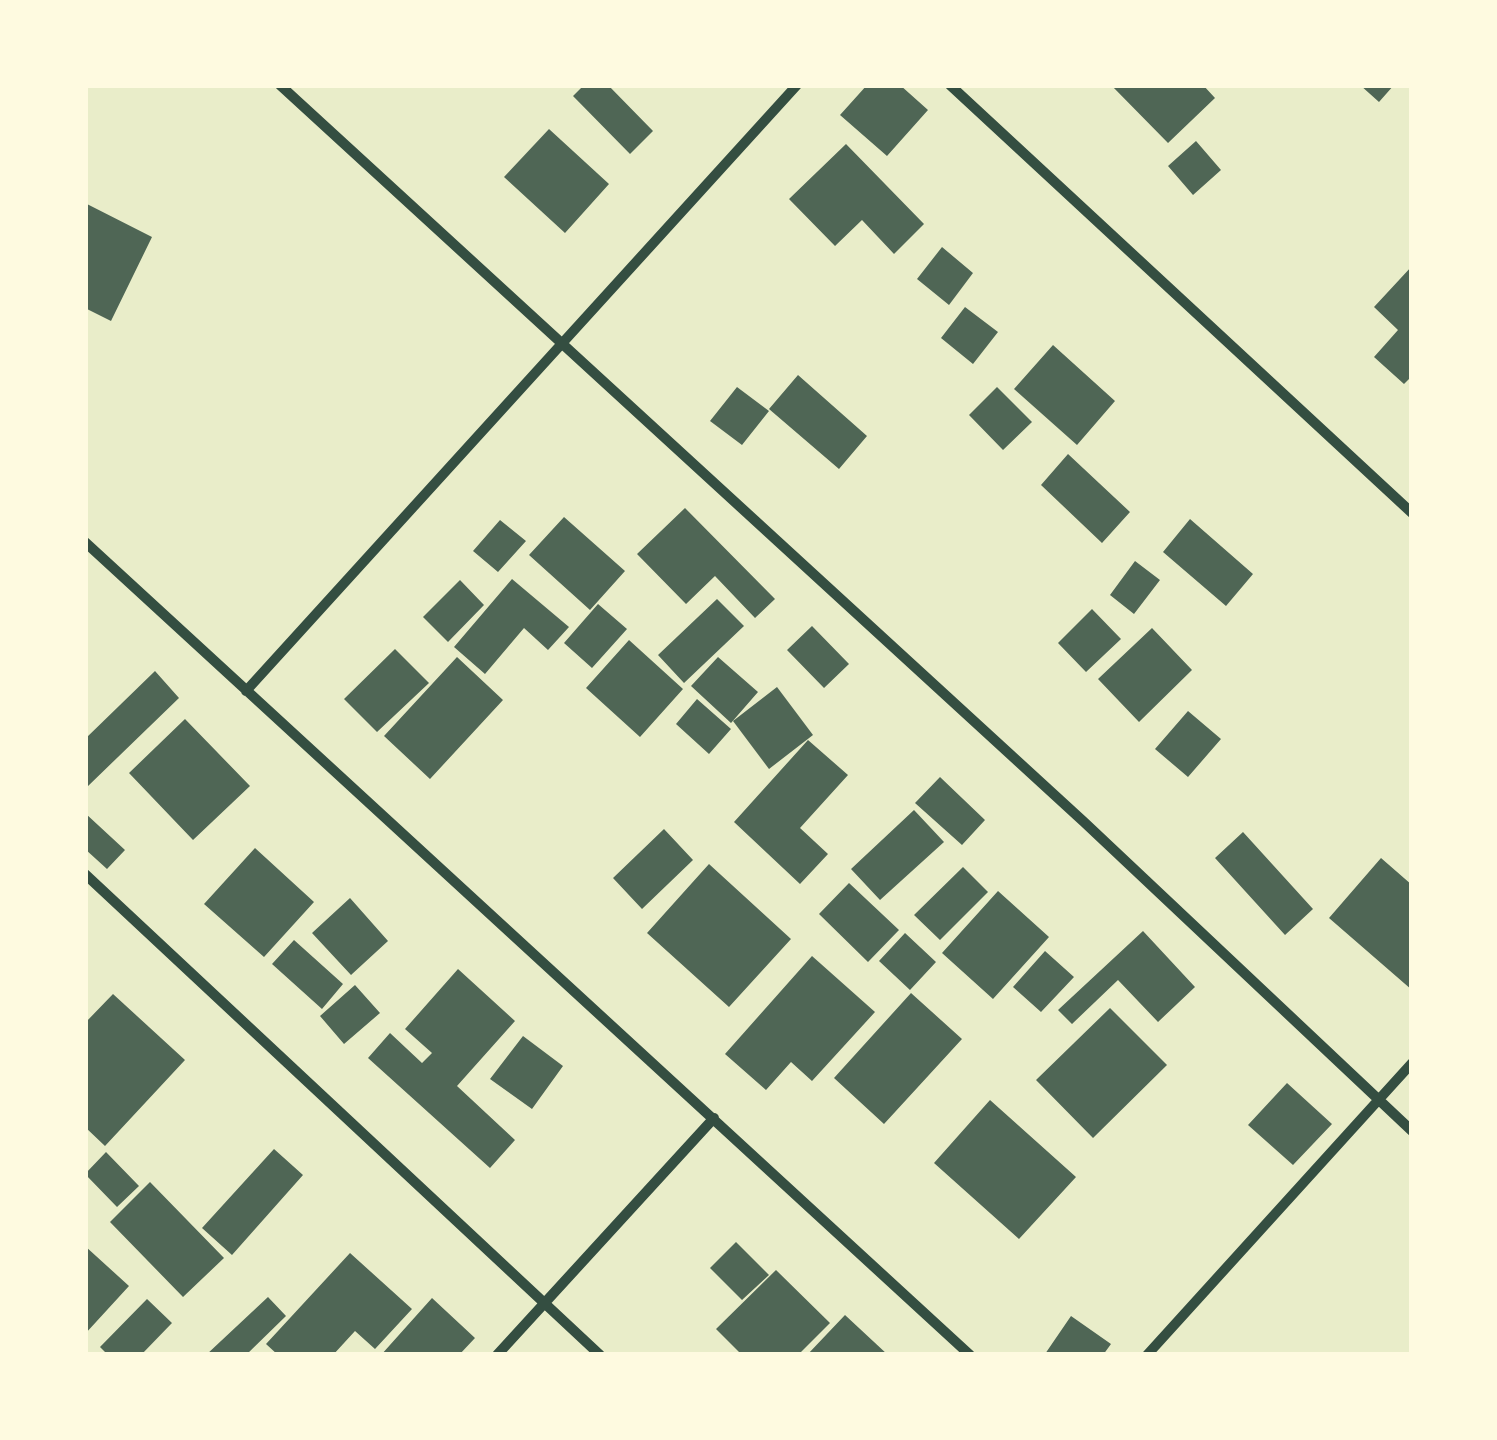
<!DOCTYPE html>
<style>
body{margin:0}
#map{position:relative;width:1497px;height:1440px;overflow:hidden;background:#e9edc9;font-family:Lora,serif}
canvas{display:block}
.frame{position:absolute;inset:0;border:88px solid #fefae0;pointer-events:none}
</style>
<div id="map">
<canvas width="1497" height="1440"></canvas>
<div class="frame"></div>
</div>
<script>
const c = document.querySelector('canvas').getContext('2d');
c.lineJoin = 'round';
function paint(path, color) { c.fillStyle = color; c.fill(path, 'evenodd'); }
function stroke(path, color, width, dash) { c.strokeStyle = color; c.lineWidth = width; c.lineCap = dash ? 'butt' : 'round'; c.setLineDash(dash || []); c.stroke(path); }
const building = new Path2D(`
 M584,85H608L653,131L630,154L573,96Z
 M867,85H900L928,110L887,156L840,115Z
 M1111,85H1203L1215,98L1168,143Z
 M1360,85H1394L1379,102Z
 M549,129L609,184L565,233L504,177Z
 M1196,141L1221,170L1193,195L1168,166Z
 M846,144L924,224L894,254L862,220L835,246L789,199Z
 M85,203L152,237L111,321L85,308Z
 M942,247L973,273L949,305L917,279Z
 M1412,266V376L1404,384L1374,357L1398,330L1374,307Z
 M965,307L998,332L973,364L941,338Z
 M1053,345L1115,401L1077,445L1014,389Z
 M798,375L867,436L839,469L769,409Z
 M737,387L769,411L742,445L710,421Z
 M997,387L1032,422L1003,450L969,415Z
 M1068,454L1130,512L1102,543L1041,485Z
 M685,508L775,599L755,618L715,576L686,604L637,554Z
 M564,517L625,571L590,610L529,555Z
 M1190,519L1253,574L1226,606L1163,552Z
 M500,520L526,541L498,572L473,551Z
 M1135,561L1160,580L1134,614L1110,595Z
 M512,579L569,627L548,650L524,628L485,674L454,647Z
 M460,580L484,605L448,642L423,617Z
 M717,599L744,626L684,683L658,655Z
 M598,604L627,629L592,668L564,643Z
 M1092,609L1121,639L1086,672L1058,643Z
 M812,626L849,664L824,688L787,650Z
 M1152,628L1192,670L1139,722L1098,679Z
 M629,640L683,689L640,737L586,688Z
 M395,649L429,683L377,732L344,699Z
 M457,657L503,700L430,779L384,736Z
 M718,657L758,692L731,723L691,686Z
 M155,671L179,698L87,787L85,739Z
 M777,687L813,735L769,769L733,721Z
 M697,699L731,729L709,754L676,724Z
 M1188,711L1221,739L1188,777L1155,749Z
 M185,719L250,786L193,840L129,773Z
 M808,740L848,775L800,828L828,854L800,884L734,822Z
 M940,777L985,820L962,845L915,803Z
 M914,810L944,842L880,900L851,869Z
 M85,813L125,850L107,869L85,849Z
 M664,829L693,860L642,909L613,878Z
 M1243,832L1313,909L1285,935L1215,858Z
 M255,848L314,902L264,957L204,904Z
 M1381,858L1412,885V990L1329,918Z
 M709,864L791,939L729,1007L647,933Z
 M963,867L988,892L940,940L914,915Z
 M849,883L899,930L868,962L819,914Z
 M998,891L1049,937L993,999L942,953Z
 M350,898L388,941L351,975L312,933Z
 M1143,931L1195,987L1158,1022L1118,980L1072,1024L1058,1010Z
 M905,933L936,962L910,990L879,961Z
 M294,940L343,984L322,1009L272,964Z
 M1045,951L1074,977L1041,1012L1013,987Z
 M812,956L875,1012L812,1081L791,1062L766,1090L725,1054Z
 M458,969L515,1021L457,1086L515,1140L490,1168L368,1058L390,1033L422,1063L432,1053L405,1029Z
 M355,985L380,1013L344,1044L320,1016Z
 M911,993L962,1039L884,1124L834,1078Z
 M113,994L185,1060L105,1146L85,1127V1023Z
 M1110,1008L1167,1065L1093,1138L1036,1080Z
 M523,1036L563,1066L532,1109L490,1079Z
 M1287,1083L1332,1124L1293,1165L1248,1125Z
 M990,1100L1076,1177L1019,1239L934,1163Z
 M274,1149L303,1175L232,1255L202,1228Z
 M106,1152L139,1186L117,1207L85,1174Z
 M150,1182L224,1258L183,1297L110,1222Z
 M736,1242L769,1275L742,1300L710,1268Z
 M85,1246L129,1286L85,1334Z
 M350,1253L412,1309L375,1349L355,1331L333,1355H278L266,1344Z
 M776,1270L830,1323L798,1355H742L716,1329Z
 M268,1297L286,1316L246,1355H206Z
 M432,1298L475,1338L459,1355H381Z
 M147,1299L172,1323L141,1355H108L100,1347Z
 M845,1315L888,1355H807Z
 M1071,1316L1111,1344L1103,1355L1045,1354Z`);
const minor = new Path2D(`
 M280,85L1084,822L1412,1131
 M950,85L1412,513
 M85,542L970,1355
 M246,691L797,85
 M85,874L600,1355
 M497,1355L714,1118
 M1147,1355L1412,1063`);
paint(building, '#4f6655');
stroke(minor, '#344e41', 10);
</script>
